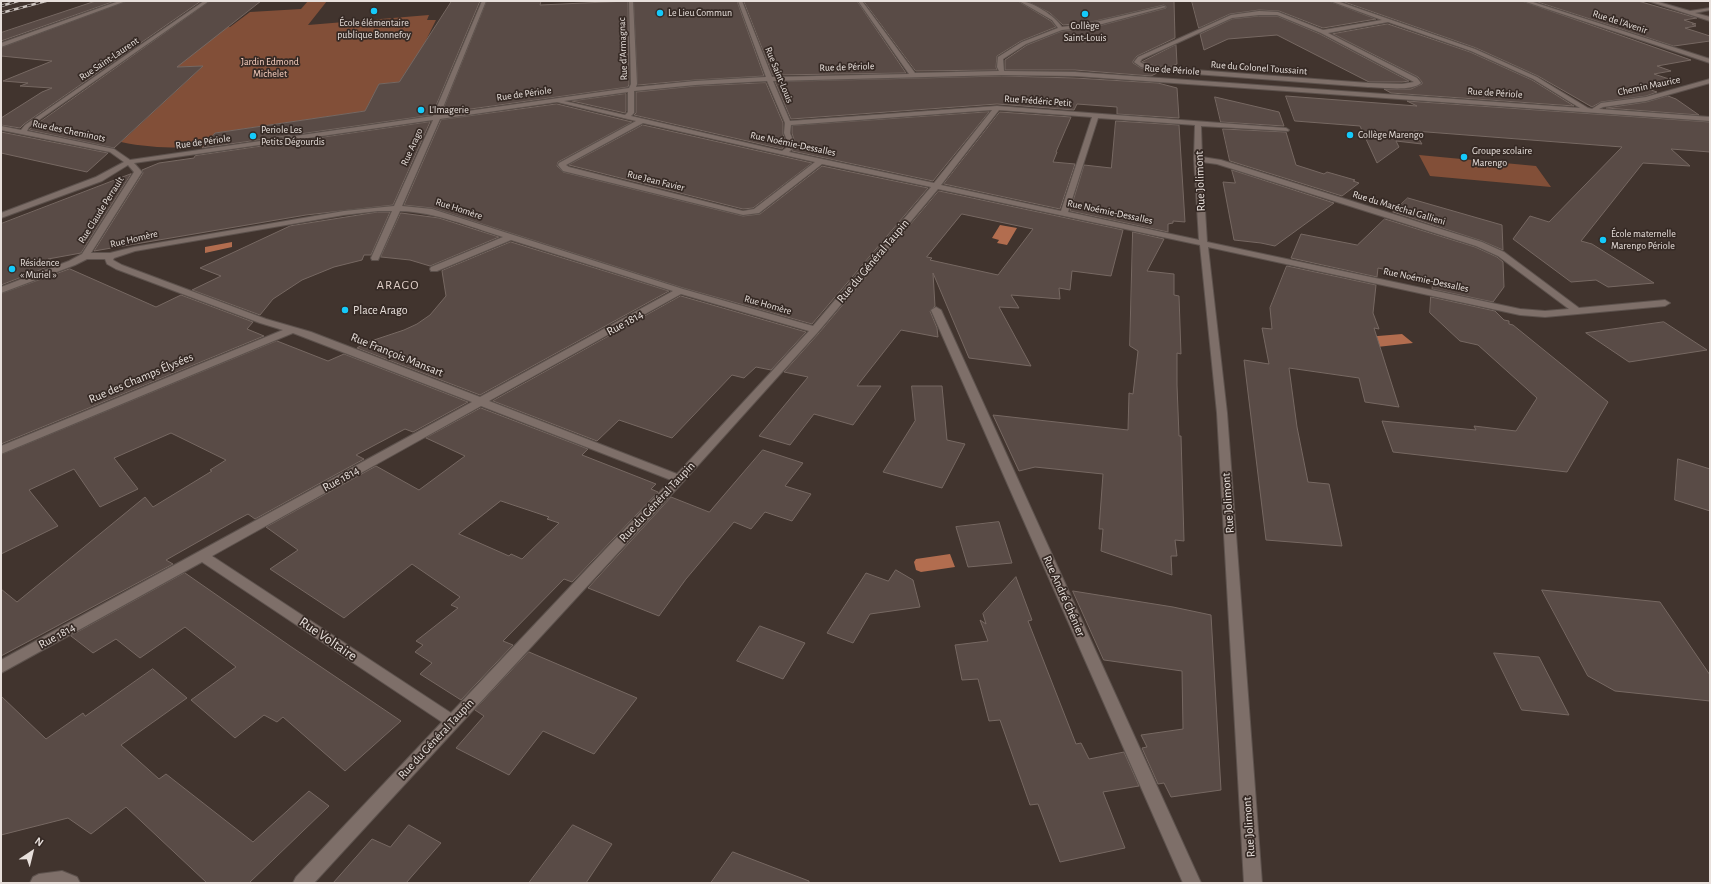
<!DOCTYPE html>
<meta charset="utf-8">
<style>
body{margin:0}
#map{position:relative;width:1711px;height:884px;overflow:hidden;background:#41342e;font-family:"Alegreya Sans",sans-serif}
canvas{display:block}
.frame{position:absolute;inset:0;border:2px solid #e8e0dc;pointer-events:none}
.north{position:absolute;left:12px;top:832px;width:40px;height:40px;-webkit-text-stroke:3px #362a25;paint-order:stroke;rotate:35deg;font-size:11px;font-weight:700;line-height:16px;text-align:center;color:#e8e0dc}
.north::after{content:'';display:block;margin:auto;width:14px;height:18px;background:#e8e0dc;clip-path:polygon(50% 0,100% 100%,50% 72%,0 100%)}
</style>
<div id="map">
<canvas width="1711" height="884"></canvas>
<div class="frame"></div>
<div class="north">N</div>
</div>
<script>
const c = document.querySelector('canvas').getContext('2d');
c.lineJoin = 'round';
function paint(path, color) { c.fillStyle = color; c.fill(path, 'evenodd'); }
function stroke(path, color, width, dash) { c.strokeStyle = color; c.lineWidth = width; c.lineCap = dash ? 'butt' : 'round'; c.setLineDash(dash || []); c.stroke(path); }
function drawText(font, color, halo, rows, align = 'center') {
  c.font = font + ' "Alegreya Sans",sans-serif'; c.lineWidth = 3.5; c.setLineDash([]); c.textBaseline = 'middle'; c.strokeStyle = halo; c.fillStyle = color; for (const [text, x, y, turn = 0] of rows) {
    c.save(); c.translate(x, y); c.rotate((+turn || 0) * Math.PI / 180); c.textAlign = isNaN(turn) ? turn : align; if (halo) c.strokeText(text, 0, 0); c.fillText(text, 0, 0); c.restore();
  }
}
const green = new Path2D(`
 M308,1H327L308,25L429,15L427,20H436L406,81L379,84L365,111L215,133L203,147C175,148 148,148 121,142L203,66L121,69L179,29L230,27L250,12L301,9Z
 M1419,155L1536,166L1551,187L1430,176Z`);
const water = new Path2D(`
 M1000,225L1017,228L1007,245L997,243L999,240L992,238Z
 M232,242V247L205,253V247Z
 M1402,334L1413,343L1377,347L1366,337Z
 M950,554L955,567L921,572L916,570L914,562L916,559Z`);
const building = new Path2D(`
 M96,1H115L1,41V33Z
 M127,1H201L24,124L20,128L1,125V118L42,92L52,88L20,86L28,83L3,81L52,61L1,56V48Z
 M210,1H261L177,67L203,66L114,148L29,130Z
 M452,1H480L432,115L202,148L215,133L365,111L379,84L399,82Z
 M487,1H541L540,5L628,1L629,84L628,87L442,113Z
 M634,1H737L764,76L695,80L638,85Z
 M744,1H857L906,73L773,75Z
 M864,1H1018L1051,21L1056,27L1021,41L997,56L996,67L997,70L916,71Z
 M1027,1H1174L1175,38L1137,56L1133,61V63L1141,68L1157,73L1151,76L1075,70H1005V60L1027,45L1062,31L1091,28L1166,8L1167,7L1164,5L1091,22L1063,25L1050,13Z
 M1192,1H1329L1376,19L1323,28L1279,11L1259,10L1230,14L1199,28Z
 M1342,1H1522L1691,60L1657,66L1671,71L1654,74L1675,81L1639,86L1657,92L1646,96L1601,102L1592,107L1538,76L1476,48Z
 M1535,1H1638L1697,18L1684,20L1696,24H1692L1696,26L1685,28L1710,36V41L1674,46Z
 M1259,16H1277L1320,34L1409,81L1402,82H1369L1277,35L1228,39L1204,50L1200,34L1232,19Z
 M1388,24L1470,52L1532,80L1574,106L1391,93L1384,89H1411L1422,84V82L1418,77L1333,34Z
 M1176,45L1177,64L1170,67L1155,66L1142,62Z
 M1002,76L1075,78L1158,83L1177,88L1179,118L1117,114V107L1077,104L1074,110L997,104L791,119L775,82Z
 M766,83L783,123V134L786,143L782,149L634,115L636,113V92L695,86Z
 M626,94V111L625,113L572,101Z
 M1286,96L1417,106L1407,101L1710,122V152L1671,149L1690,166L1643,163L1581,241L1592,244L1654,283L1608,287L1596,280L1571,282L1513,239L1530,216L1549,222L1622,147L1414,131L1422,144L1396,141L1399,147L1377,163L1360,126L1295,121Z
 M1668,96L1676,99L1699,115L1606,108L1646,102Z
 M1215,97L1279,112L1284,126L1221,122Z
 M557,104L632,122L558,162L557,166L563,172L743,216L760,214L822,166L928,188L812,324L683,288L432,208L404,205L441,120Z
 M989,112L933,181L792,151L795,143L792,133V126Z
 M1000,112L1071,117L1056,152H1057L1053,162L1075,164L1060,209L944,184Z
 M1116,121L1179,125L1185,222L1173,221V223L1168,224V232L1070,211L1084,165L1111,168Z
 M430,122L393,205L306,215L94,251L143,173L142,170L159,163L194,158L195,156Z
 M643,125L812,163L753,208L743,209L569,165Z
 M1223,129L1286,132L1296,165L1324,174L1327,172L1355,180L1353,181L1359,183L1342,196L1230,161Z
 M1,132L108,153L87,172L1,153Z
 M1232,170L1334,203L1275,246L1261,243L1234,240L1223,182L1235,183Z
 M131,174L81,253L48,259L58,263L1,285V224Z
 M939,191L1123,230L1111,276L1072,271L1070,290L1059,288L1060,299L1011,295L1019,308L999,307L1031,366L969,358L933,273L935,306L930,311L937,328L938,337L901,330L857,386H881L853,425L814,414L790,445L759,436L808,377L784,372L819,333ZM962,214L1033,229L998,275L930,260L932,258L927,257Z
 M1408,198L1502,225L1503,250L1482,241L1393,212Z
 M378,212H390L371,255H364L362,260L334,267L302,280L273,299L260,315L192,290L221,276L200,268L290,226Z
 M401,213L439,218L499,237L430,266L410,260L381,257Z
 M1385,219L1475,247L1497,257L1503,262L1504,287L1493,302L1432,289L1433,280L1378,268L1377,277L1291,258L1301,234L1357,245Z
 M1133,232L1164,239L1147,271L1174,274V295L1179,296L1181,354L1177,353V385L1179,436H1181L1184,541L1175,540L1177,556H1171L1172,575L1101,551L1103,529H1099L1103,474L1035,467L1019,471L993,415L1128,430L1129,393L1133,394L1138,351L1130,346Z
 M511,242L669,291L480,395L357,348L365,343L404,330L417,324L430,315L446,296L442,271Z
 M1287,266L1376,285L1373,313L1379,329L1374,328L1399,407L1365,402L1359,378L1289,368L1297,427L1308,482L1329,484L1342,546L1266,540L1244,360L1269,364L1262,328L1272,329L1270,308Z
 M70,269L156,307L181,295L253,322L247,329L264,336L1,444V294Z
 M681,296L806,332L771,370L756,367L744,378L732,375L672,438L619,420L597,441L493,401Z
 M1431,297L1495,311L1504,320L1509,321V324L1513,325L1608,402L1567,472L1393,452L1382,421L1476,430L1474,426L1516,431L1537,398L1478,345L1460,341L1430,313Z
 M1664,322L1707,350L1629,362L1586,333Z
 M277,341L328,361L344,354L468,402L413,432L405,429L356,455L364,459L255,519L248,514L233,522L166,560L173,564L1,656V589L17,602L145,497L153,507L212,471L210,470L226,460L171,433L114,458L138,489L100,507L74,469L29,490L58,526L1,554V455Z
 M912,386H942L947,440L965,444L942,488L883,472L915,421Z
 M481,408L588,449L582,455L656,484L651,489L658,492L572,582L564,579L503,641L513,645L461,700L420,674L432,663L415,652L423,645L416,641L458,608L451,605L460,597L412,564L344,618L270,569L298,550L266,527L376,466L419,490L465,456L426,438ZM501,501L549,517L547,519L559,523L522,559L511,554L509,556L459,534Z
 M763,450L803,463L785,486L811,494L792,521L765,512L751,529L734,522L686,579L659,616L588,588L671,497L709,512Z
 M1678,459L1710,469V511L1675,500Z
 M999,522L1012,563L968,567L956,527Z
 M896,570L913,580L920,607L870,614L853,643L827,633L866,573L888,581Z
 M185,573L290,646L401,721L345,771L283,717L277,722L264,715L235,738L191,700L236,667L185,627L140,658L116,639L93,653L71,636Z
 M1016,577L1032,620L1028,621L1076,744L1081,743L1089,759L1124,752L1139,786L1103,792L1125,848L1060,862L1038,804L1030,805L1000,720L989,721L978,679L962,680L955,645L988,641L980,620L986,624L983,614Z
 M1542,590L1660,602L1710,675V701L1615,691L1588,676Z
 M1073,591L1173,607L1211,615L1221,790L1171,797L1164,783L1158,784L1142,748L1147,747L1141,735L1183,729L1182,671L1104,660Z
 M760,626L805,643L783,679L737,661Z
 M529,652L637,698L594,754L543,731L509,775L456,748L484,716L475,710Z
 M1494,653L1539,657L1569,715L1522,710Z
 M153,669L187,698L121,745L159,779L166,774L253,842L309,791L329,806L249,883H207L126,807L91,834L68,818L1,835V696L46,739L83,713L85,716Z
 M409,825L441,843L406,883H333L372,839L390,847Z
 M573,825L612,844L586,883H529Z
 M733,852L809,881V883H711Z`);
const minor = new Path2D(`
 M119,1H126L1,47V43Z
 M204,1H209L29,127L27,131L114,149L130,160L433,116L482,1H486L440,115L629,88L631,84L629,1H633L637,84L636,87L695,81L766,77L738,1H742L772,77L909,74L858,1H862L915,73L999,71L997,67L998,57L1022,42L1058,28L1052,20L1019,1C1032,1 1055,16 1062,27L1091,23L1164,6L1166,7L1091,27L1062,30L1026,44L1003,59L1004,71L1075,72L1580,108L1533,79L1471,51L1388,22L1328,33L1417,78L1421,83C1411,92 1381,87 1368,87L1155,71L1141,67L1134,62L1138,57L1231,15L1259,11L1278,12L1323,30L1382,20L1330,1H1337L1475,49L1537,77L1588,108L1592,109L1601,103L1646,97L1710,79V83L1646,101L1603,107L1599,109L1710,117V121L1075,76L1002,75L773,81L790,121L997,106L1286,128L1289,130L1288,131L1201,126L1202,157L1221,160L1482,242L1504,252L1579,308L1665,300L1670,303L1665,306L1545,317L1520,315L1208,247L1227,413L1262,883H1244L1217,413L1200,245L938,189L818,332L683,482L314,883H293L296,877L442,722L202,562L1,673V660L472,402L293,333L1,454V446L283,330L260,323L116,269L107,264L105,259H87L75,265L1,293V287L69,261L82,254L134,172L128,165L102,181L1,218V213L96,177L124,162L110,152L1,130V126L21,130L25,125ZM1259,15H1277L1321,33L1414,82L1402,84L1368,83L1155,67L1145,65L1140,62L1142,59L1232,18ZM767,81L785,123L784,133L788,143L786,148L782,151L631,116L634,113V91L695,85ZM628,92V112L625,115L564,101ZM557,102L636,121L559,163L558,165L563,171L743,215L759,213L822,164L931,187L813,326L683,289L432,209L402,206L440,119ZM992,110L934,183L789,152L792,149L794,143L790,133L791,125ZM999,110L1092,117L1061,211L941,185ZM1098,118L1195,125L1194,159L1199,240L1068,212ZM433,120L394,206L344,211L134,247L110,253H91L142,172L134,163ZM643,123L815,162L754,209L743,211L569,167L566,165ZM1202,162L1217,164L1476,246L1498,256L1569,309L1545,311L1520,309L1207,242ZM378,211H392L371,258L372,260H378L379,258L400,211C436,212 470,227 503,237L431,267L430,269L431,271H437L511,240L673,291L480,397L311,332L266,319L122,265L113,260L114,258L135,251L344,215ZM681,294L809,331L677,474L489,401ZM481,406L671,480L451,713L212,556Z
 M1523,1H1530L1710,59V63Z
 M1648,1H1655L1690,11L1710,8V10L1695,13L1710,17V21Z
 M936,307L941,310L1201,883H1183L931,310Z
 M62,871L77,877L80,883H30L33,877L39,874Z`);
const rail = new Path2D(`
 M1,6L18,1
 M1,13L46,1`);
const markers = [
 [374,11,4,"#14cafb"],
 [660,13,4,"#14cafb"],
 [1085,14,4,"#14cafb"],
 [421,110,4,"#14cafb"],
 [1350,135,4,"#14cafb"],
 [253,136,4,"#14cafb"],
 [1464,157,4,"#14cafb"],
 [1603,240,4,"#14cafb"],
 [12,269,4,"#14cafb"],
 [345,310,4,"#14cafb"]
];
const farPoinames = [
 ["Le Lieu Commun",668,13],
 ["École élémentaire",374,23,"center"],
 ["publique Bonnefoy",374,35,"center"],
 ["Collège",1085,26,"center"],
 ["Saint-Louis",1085,38,"center"],
 ["L'Imagerie",429,110],
 ["Periole Les",261,130],
 ["Petits Dégourdis",261,142],
 ["Collège Marengo",1358,135],
 ["Groupe scolaire",1472,151],
 ["Marengo",1472,163],
 ["École maternelle",1611,234],
 ["Marengo Périole",1611,246],
 ["Résidence",20,263],
 ["« Muriel »",20,275]
];
const farStreetnames = [
 ["Rue de l'Avenir",1620,22,18],
 ["Rue d'Armagnac",623,49,-92],
 ["Rue Saint-Laurent",109,59,-34],
 ["Rue de Périole",847,67,-2],
 ["Rue du Colonel Toussaint",1259,68,4],
 ["Rue de Périole",1172,70,4],
 ["Rue Saint-Louis",779,75,68],
 ["Chemin Maurice",1649,86,-12],
 ["Rue de Périole",1495,93,4],
 ["Rue de Périole",524,94,-8],
 ["Rue Frédéric Petit",1038,101,4],
 ["Rue des Cheminots",69,131,12],
 ["Rue de Périole",203,142,-8],
 ["Rue Noémie-Dessalles",793,144,12],
 ["Rue Arago",412,147,-66],
 ["Rue Jean Favier",656,181,14],
 ["Rue du Maréchal Gallieni",1399,208,17],
 ["Rue Homère",459,209,18],
 ["Rue Claude Perrault",101,210,-58],
 ["Rue Noémie-Dessalles",1110,212,12],
 ["Rue Homère",134,239,-13],
 ["Rue Noémie-Dessalles",1426,280,12],
 ["Rue Homère",768,305,16]
];
const farParknames = [
 ["Jardin Edmond",270,62],
 ["Michelet",270,74]
];
const streetNames = [
 ["Rue Jolimont",1200,181,-92],
 ["Rue du Général Taupin",873,261,-50],
 ["Rue 1814",625,323,-29],
 ["Rue François Mansart",397,355,22],
 ["Rue des Champs Élysées",141,378,-23],
 ["Rue 1814",341,479,-29],
 ["Rue du Général Taupin",657,502,-47],
 ["Rue Jolimont",1228,503,-94],
 ["Rue André Chénier",1064,596,66],
 ["Rue 1814",57,636,-29],
 ["Rue du Général Taupin",436,739,-47],
 ["Rue Jolimont",1249,827,-94]
];
const poiNames = [
 ["Place Arago",353,310]
];
const neighbourhoodNames = [
 ["ARAGO",398,285]
];
const nearStreetnames = [
 ["Rue Voltaire",328,639,34]
];
paint(green, '#824f38');
paint(water, '#b26d4f');
paint(building, '#594b46');
stroke(building, '#766862', 1);
stroke(minor, '#5d524d', 2);
paint(minor, '#7e6f69');
stroke(rail, '#ccc4bf', 2.5);
stroke(rail, '#362a25', 1.5, [4.5]);
for (const [x, y, r, color] of markers) { const dot = new Path2D(); dot.arc(x, y, r, 0, 2 * Math.PI); c.fillStyle = color; c.fill(dot); stroke(dot, '#362a25', 1.5); }
drawText('10px', '#e8e0dc', '#362a25', farPoinames, 'left');
drawText('10px', '#e8e0dc', '#362a25', farStreetnames);
drawText('10px', '#f9d0c0', '#362a25', farParknames);
drawText('12px', '#e8e0dc', '#362a25', streetNames);
drawText('12px', '#e8e0dc', '#362a25', poiNames, 'left');
c.letterSpacing = '1px';
drawText('13px', '#dfcec7', '#362a25', neighbourhoodNames);
c.letterSpacing = '0px';
drawText('14px', '#e8e0dc', '#362a25', nearStreetnames);
</script>
